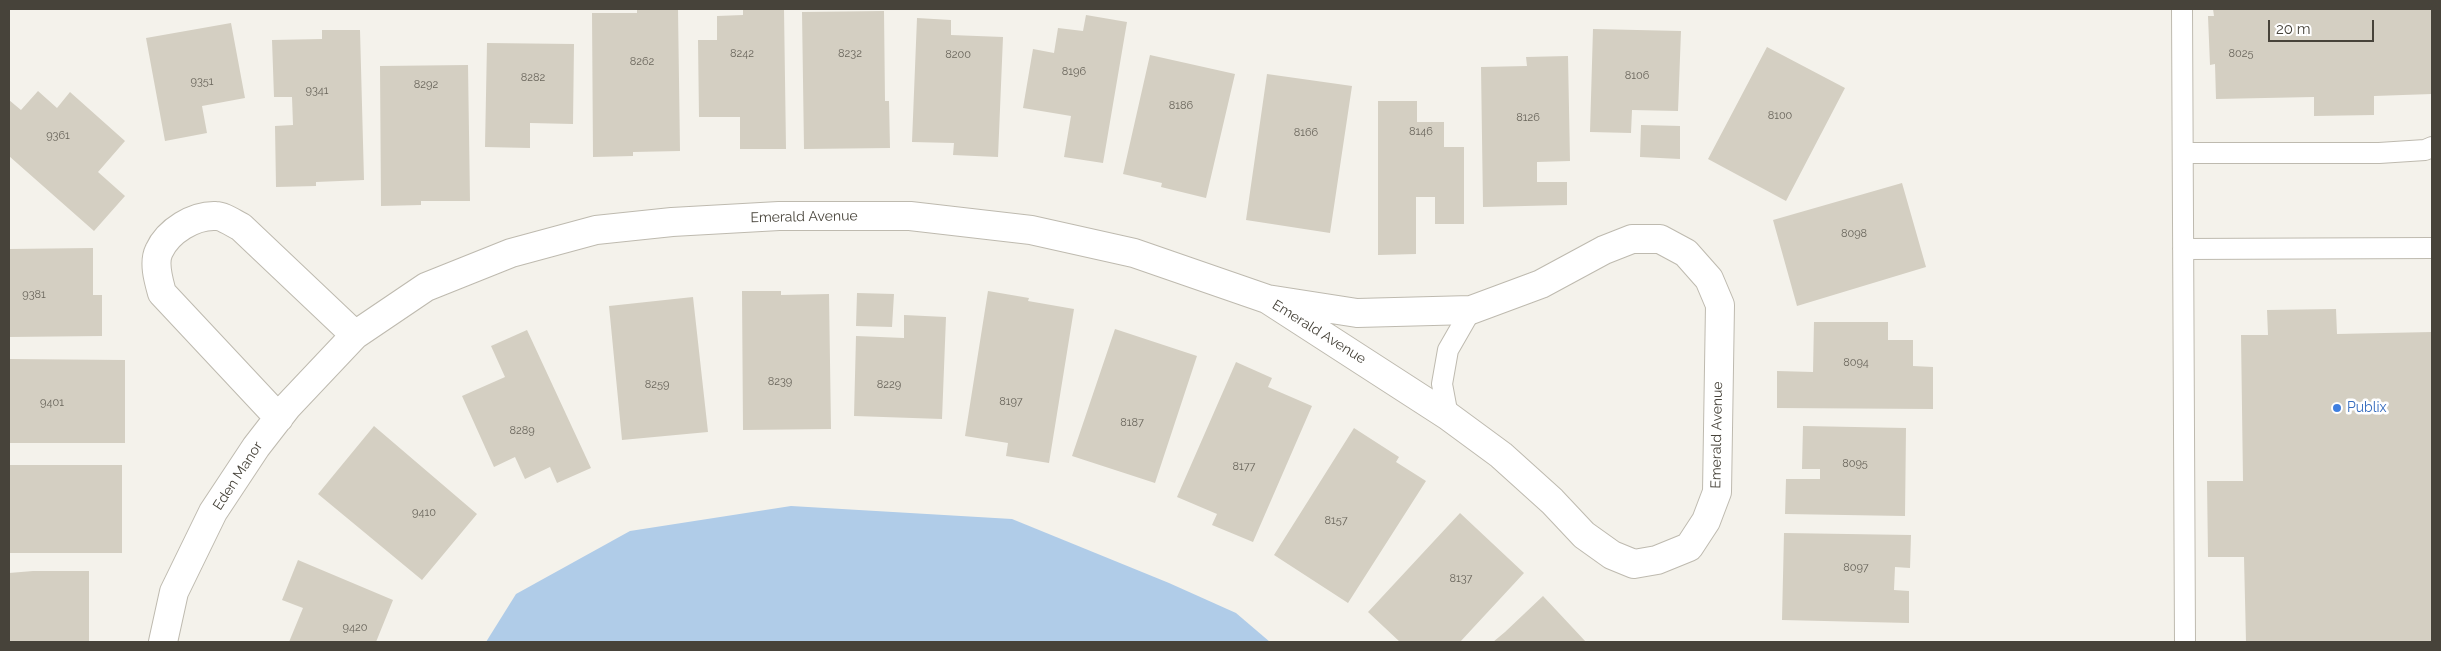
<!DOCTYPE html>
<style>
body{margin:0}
#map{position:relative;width:2441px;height:651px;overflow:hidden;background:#f4f2eb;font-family:Raleway,sans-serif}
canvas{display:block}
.frame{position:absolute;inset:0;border:10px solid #47433a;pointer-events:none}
.scale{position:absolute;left:2268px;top:20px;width:106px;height:22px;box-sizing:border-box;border:2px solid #47433a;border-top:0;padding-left:6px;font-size:15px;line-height:18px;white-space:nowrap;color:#47433a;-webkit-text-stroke:4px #fff;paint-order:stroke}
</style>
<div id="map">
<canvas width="2441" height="651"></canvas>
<div class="frame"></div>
<div class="scale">20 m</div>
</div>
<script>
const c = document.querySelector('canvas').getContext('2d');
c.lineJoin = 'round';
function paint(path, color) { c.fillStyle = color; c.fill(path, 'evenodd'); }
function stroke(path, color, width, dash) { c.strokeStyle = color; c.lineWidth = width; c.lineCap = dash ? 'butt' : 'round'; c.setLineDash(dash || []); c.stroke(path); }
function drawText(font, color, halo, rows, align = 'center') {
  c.font = font + ' Raleway,sans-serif'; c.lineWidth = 5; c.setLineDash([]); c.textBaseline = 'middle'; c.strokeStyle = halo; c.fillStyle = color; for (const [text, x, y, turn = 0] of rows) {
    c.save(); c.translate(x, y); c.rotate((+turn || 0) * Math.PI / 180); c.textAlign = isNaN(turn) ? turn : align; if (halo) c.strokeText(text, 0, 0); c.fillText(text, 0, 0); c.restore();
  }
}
const water = new Path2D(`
 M791,506L1012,519L1169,583L1236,613L1270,642H486L516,594L630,531Z`);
const building = new Path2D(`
 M637,9H678L680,151L633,152V156L593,157L592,13H637Z
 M743,9H784L786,149H740V117H699L698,40H717V16L743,15Z
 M2213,9H2432V94L2374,96V115L2314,116V97L2216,99L2215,64L2210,65L2208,16H2214Z
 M884,11L885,101H889L890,148L804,149L802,12Z
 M1086,15L1127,22L1103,163L1064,157L1071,116L1023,108L1033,49L1054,53L1058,28L1083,31Z
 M917,18L951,20V35L1003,37L998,157L953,155L954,143L912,142Z
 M231,23L245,98L202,106L207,133L165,141L146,38Z
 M1593,29L1681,31L1678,111L1632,110L1631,133L1590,132Z
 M322,30H360L364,180L316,182V186L276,187L275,126L293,125L292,97H274L272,40L322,39Z
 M487,43L574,44L573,124L530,123V148L485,147Z
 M1767,47L1845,88L1786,201L1708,159Z
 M1150,55L1235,74L1206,198L1161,187L1162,183L1123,174Z
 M1568,56L1570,161L1537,162V182H1567V205L1483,207L1481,67L1527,66L1526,57Z
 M468,65L470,201H421V205L381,206L380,66Z
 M1267,74L1352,86L1330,233L1246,220Z
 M38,91L57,108L70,92L125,141L98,172L125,196L94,231L9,156V100L21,110Z
 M1378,101H1417V122H1444V147H1464V224H1435V197H1416V254L1378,255Z
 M1641,125L1680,126V159L1640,157Z
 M1902,183L1926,267L1797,306L1773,220Z
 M93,248V295H102V336L9,337V249Z
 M742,291H781V295L829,294L831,429L743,430Z
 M988,291L1029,298L1028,301L1074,309L1049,463L1006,456L1008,443L965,436Z
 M857,293L894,294L892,327L856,326Z
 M693,297L708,432L622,440L609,306Z
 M2336,309L2337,334L2432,332V642H2246L2244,557H2208L2207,481H2243L2241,335H2268L2267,310Z
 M904,315L946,317L942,419L854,416L856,336L904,338Z
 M1814,322H1888V340H1913V366L1933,367V409L1777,408V371L1813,372Z
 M1115,329L1197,356L1155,483L1072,456Z
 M527,330L591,468L557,483L550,467L525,479L515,457L494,467L462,396L505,377L491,346Z
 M9,359L125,360V443H9Z
 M1236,362L1272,378L1268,387L1312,406L1253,542L1212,525L1217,514L1177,497Z
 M374,426L477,514L422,580L318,494Z
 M1803,426L1906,428L1905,516L1785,514L1786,479H1820V469H1802Z
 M1354,428L1399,457L1396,462L1426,481L1348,603L1274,555Z
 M9,465H122V553H9Z
 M1460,513L1524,573L1460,642H1400L1368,612Z
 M1784,533L1911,535L1910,568L1895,567L1894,590L1909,591V623L1782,620Z
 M298,560L393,600L376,642H289L303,608L282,600Z
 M33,571H89V642H9V573Z
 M1543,596L1586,642H1493L1505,632Z`);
const lane = new Path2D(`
 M2182,9L2185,642
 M2183,153H2379L2425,150L2432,147
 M2183,249L2432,248
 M1448,416L1442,384L1448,350L1471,310`);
const street = new Path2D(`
 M279,418L162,293C159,282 153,263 159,251C168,231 194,215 216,216C223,216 233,223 241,227L355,335
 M163,642L174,592L213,512L256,447L287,407L355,335L426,287L511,253L596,230L672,222L779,216H910L1031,230L1134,253L1267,299L1448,416L1501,455L1552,501L1584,535L1612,555L1634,564L1657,560L1689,547L1706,521L1717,492L1720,305L1709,279L1686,253L1660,239H1632L1604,250L1541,284L1471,310L1357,313L1267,299`);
const markers = [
 [2337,408,5,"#3f7fe0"]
];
const numberNames = [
 ["8242",742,54],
 ["8232",850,54],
 ["8025",2241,54],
 ["8200",958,55],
 ["8262",642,62],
 ["8196",1074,72],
 ["8106",1637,76],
 ["8282",533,78],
 ["9351",202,82],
 ["8292",426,85],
 ["9341",317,91],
 ["8186",1181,106],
 ["8100",1780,116],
 ["8126",1528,118],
 ["8146",1421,132],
 ["8166",1306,133],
 ["9361",58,136],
 ["8098",1854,234],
 ["9381",34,295],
 ["8094",1856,363],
 ["8239",780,382],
 ["8259",657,385],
 ["8229",889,385],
 ["8197",1011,402],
 ["9401",52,403],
 ["8187",1132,423],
 ["8289",522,431],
 ["8095",1855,464],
 ["8177",1244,467],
 ["9410",424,513],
 ["8157",1336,521],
 ["8097",1856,568],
 ["8137",1461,579],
 ["9420",355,628]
];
const streetNames = [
 ["Emerald Avenue",804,217,-1],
 ["Emerald Avenue",1319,332,32],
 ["Emerald Avenue",1717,435,-89],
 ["Eden Manor",238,476,-57]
];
const shopNames = [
 ["Publix",2347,408]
];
paint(water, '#b0cce8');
paint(building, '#d4cfc2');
stroke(lane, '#bebaaf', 22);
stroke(street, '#bebaaf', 30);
stroke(lane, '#fff', 20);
stroke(street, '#fff', 28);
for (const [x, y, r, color] of markers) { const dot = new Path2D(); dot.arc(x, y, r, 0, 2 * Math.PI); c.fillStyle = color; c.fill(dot); stroke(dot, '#fff', 2); }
drawText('11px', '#6a665c', null, numberNames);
drawText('14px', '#47433a', '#fff', streetNames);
drawText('14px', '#366cbe', '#fff', shopNames, 'left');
</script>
